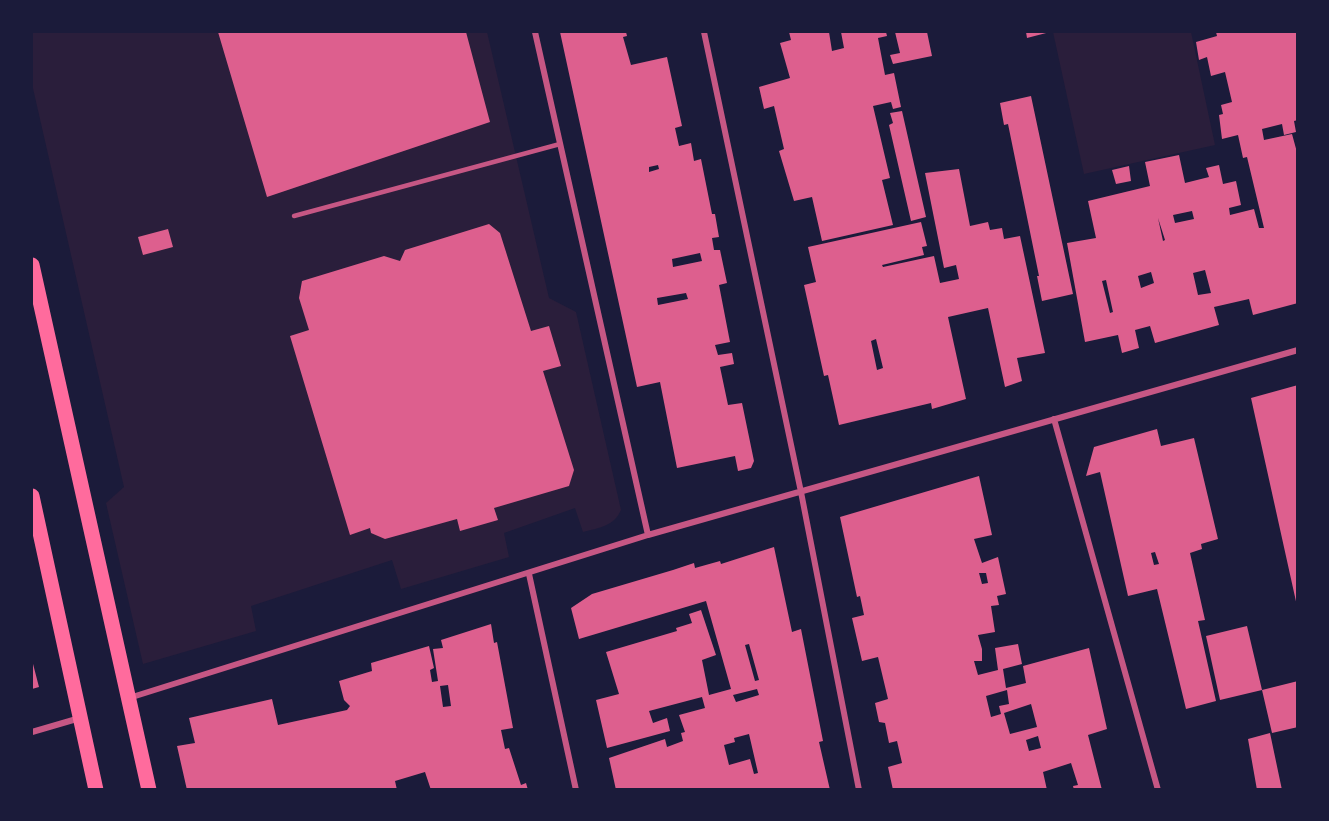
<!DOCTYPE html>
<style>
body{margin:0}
#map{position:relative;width:1329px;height:821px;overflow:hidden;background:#1b1b3a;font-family:"IBM Plex Sans",sans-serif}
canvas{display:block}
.frame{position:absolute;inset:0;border:33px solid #1b1b3a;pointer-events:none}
</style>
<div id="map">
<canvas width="1329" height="821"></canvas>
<div class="frame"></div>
</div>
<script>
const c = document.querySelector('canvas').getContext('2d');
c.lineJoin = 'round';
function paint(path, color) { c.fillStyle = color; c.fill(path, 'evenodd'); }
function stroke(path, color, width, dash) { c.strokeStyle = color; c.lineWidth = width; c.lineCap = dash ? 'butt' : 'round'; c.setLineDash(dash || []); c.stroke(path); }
const green = new Path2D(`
 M32,32H487L549,298L576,312L621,510C614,526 599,528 583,532L575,508L504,533L509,557L401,589L392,560L251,606L256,631L143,664L106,503L124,487L32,84Z
 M1053,32H1191L1215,145L1084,174Z`);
const building = new Path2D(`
 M218,32H466L490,122L267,197Z
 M560,32H626L627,36L623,37L631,65L667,57L682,126L675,128L679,146L691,143L694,161L701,159L712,214H715L719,237L712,238L714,250H720L727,283L719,285L730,342L715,345L718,355L732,353L734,364L720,367L728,405L742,403L754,461L751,468L738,471L735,456L677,468L660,382L637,387ZM658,165L659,169L649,172V167ZM700,253L702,261L673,267L672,259ZM686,293L688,299L658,305L657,298Z
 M789,32H829L832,51L844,48L841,32H886L887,36L878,38L885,75L894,73L901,107L893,109L891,102L873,106L890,178L882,180L893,225L822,241L812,197L794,201L779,151L784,149L774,106L764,109L759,87L790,78L780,43L791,40Z
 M895,32H927L932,56L893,64L890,55L900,53Z
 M1026,32H1050L1027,38Z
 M1216,32H1298V120L1294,121L1296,132L1284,135L1282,124L1262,129L1264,140L1292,134L1298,156V303L1253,315L1249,299L1214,307L1219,325L1155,343L1150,326L1135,330L1139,348L1122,353L1118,335L1085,342L1067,243L1096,238L1088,201L1150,186L1145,162L1179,155L1185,183L1209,177L1206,168L1219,165L1223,184L1236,181L1241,205L1229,208L1230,215L1254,209L1259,228H1264L1247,157L1243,158L1238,135L1222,139L1219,115L1223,114L1221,105L1232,102L1225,72L1211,76L1207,57L1199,60L1196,42L1217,36ZM1192,211L1194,219L1175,223L1173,215ZM1158,218L1165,240L1163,241ZM1205,270L1211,293L1198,295L1193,273ZM1151,272L1154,283L1141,288L1138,276ZM1106,280L1113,312L1110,313L1102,281Z
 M1031,96L1073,294L1042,301L1037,276H1039L1008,124L1004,125L1000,103Z
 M902,111L926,217L911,221L889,125L893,123L890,113Z
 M1129,166L1131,181L1116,184L1112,170Z
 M959,169L970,226L988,222L990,230L1002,228L1004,239L1020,236L1045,353L1017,358L1022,381L1005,387L988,308L948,317L966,399L932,409L931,403L839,425L828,375L824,376L804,285L816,282L808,247L921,222L927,246L922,247L924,255L882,265L883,267L934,256L940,283L959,279L956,265L944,268L925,173ZM876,339L883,368L877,370L871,341Z
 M489,224L500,233L531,331L549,326L561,366L543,371L574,470L569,486L494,508L498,520L460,531L457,519L385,539L371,533L370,528L350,535L290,336L309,330L299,298L302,281L384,256L400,261L405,250Z
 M168,229L173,247L143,255L138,237Z
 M1298,385V606H1297L1251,398Z
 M1157,429L1161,446L1194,438L1218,539L1201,544L1202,549L1190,553L1205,620L1198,621L1216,701L1186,709L1157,589L1128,596L1100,472L1086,476L1094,447ZM1155,552L1159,564L1154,565L1151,553Z
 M979,476L992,535L974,539L982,563L998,557L1006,594L997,596L999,605L991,606L995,632L978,635L982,649V661H974L978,675L998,670L995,648L1018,644L1022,664L1003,669L1006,688L1026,683L1023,666L1089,648L1107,729L1088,735L1102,790H1074L1073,786L1078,785L1071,763L1043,772L1047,790H893L888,767L902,763L897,741L889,743L885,723L879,722L875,703L888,699L878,657L862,661L852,618L864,615L860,596L857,597L840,517ZM979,573H986L988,583L982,584ZM1007,690L1009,704L999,706L1001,714L991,717L986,696ZM1031,704L1037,727L1010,734L1004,713ZM1038,736L1041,748L1029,751L1026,740Z
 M774,547L792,632L801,629L823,741L819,742L830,790H616L609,758L665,739L667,747L683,741L681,733L685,732L679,715L705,708L702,697L649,711L653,723L667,718L670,731L607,748L596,700L619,694L606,652L677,631L676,628L692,623L689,614L701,610L716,655L702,660L709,695L731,689L706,601L579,639L571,608L592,594L673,570L694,563L695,568L720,561L721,564ZM749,644L759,680L755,681L745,645ZM757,689L759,695L736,702L733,695ZM749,734L758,773L754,774L750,759L729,765L724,745L735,742L734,738Z
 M491,624L494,643L497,642L513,728L501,730L505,749L509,748L521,785L526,783L528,790H431L425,772L395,781L397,790H187L177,746L195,743L189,718L272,699L278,725L347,710L350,706L344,700L339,681L372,671L371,663L429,646L434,668L430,670L432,682L438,681L433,649L443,648L441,640ZM448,685L451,706L443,707L440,686Z
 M1247,626L1262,690L1220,700L1206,636Z
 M32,660L39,687L32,689Z
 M1298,681V727L1272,733L1262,690Z
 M1270,733L1282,790H1257L1248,739Z`);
const service = new Path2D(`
 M294,216L560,144`);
const minor = new Path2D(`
 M535,32L648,535
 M704,32L801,492L859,790
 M1054,419L1158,790
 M529,574L576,790
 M129,698L648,535L1298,350
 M32,732L80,718`);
const primary = new Path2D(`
 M32,265L149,790
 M32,496L96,790`);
paint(green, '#2a1e3b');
paint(building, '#dd5f8e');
stroke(service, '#c65784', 4.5);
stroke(minor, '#c65784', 6);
stroke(primary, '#ff6b9d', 15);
</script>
